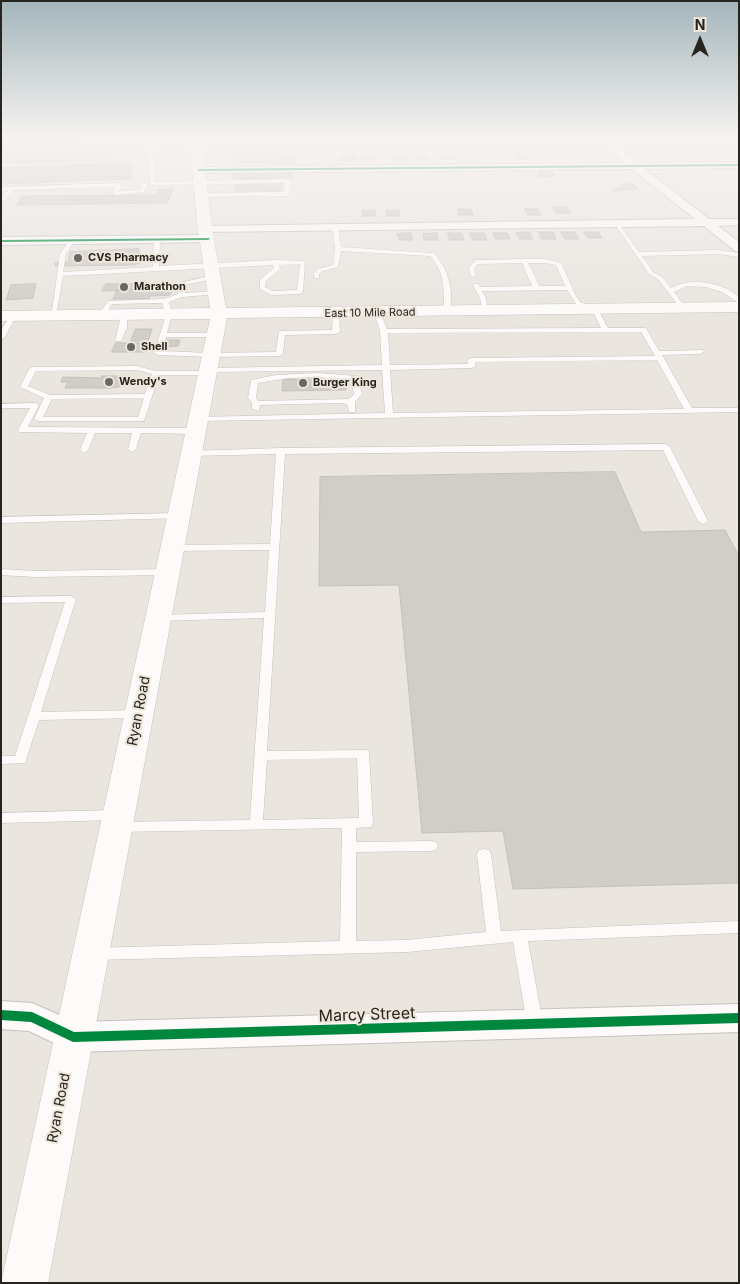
<!DOCTYPE html>
<style>
body{margin:0}
#map{position:relative;width:740px;height:1284px;overflow:hidden;background:#eae5df;font-family:Inter,sans-serif}
canvas{display:block}
.frame{position:absolute;inset:0;border:2px solid #272520;pointer-events:none}
.north{position:absolute;left:675px;top:15px;width:50px;height:50px;-webkit-text-stroke:4px #eee6db;paint-order:stroke;rotate:0deg;font-size:14px;font-weight:700;line-height:20px;text-align:center;color:#272520}
.north::after{content:'';display:block;margin:auto;width:18px;height:22px;background:#272520;clip-path:polygon(50% 0,100% 100%,50% 72%,0 100%)}
</style>
<div id="map">
<canvas width="740" height="1284"></canvas>
<div class="frame"></div>
<div class="north">N</div>
</div>
<script>
const c = document.querySelector('canvas').getContext('2d');
c.lineJoin = 'round';
function paint(path, color) { c.fillStyle = color; c.fill(path, 'evenodd'); }
function stroke(path, color, width, dash) { c.strokeStyle = color; c.lineWidth = width; c.lineCap = dash ? 'butt' : 'round'; c.setLineDash(dash || []); c.stroke(path); }
function drawText(font, color, halo, rows, align = 'center') {
  c.font = font + ' Inter,sans-serif'; c.lineWidth = 4; c.setLineDash([]); c.textBaseline = 'middle'; c.strokeStyle = halo; c.fillStyle = color; for (const [text, x, y, turn = 0] of rows) {
    c.save(); c.translate(x, y); c.rotate((+turn || 0) * Math.PI / 180); c.textAlign = isNaN(turn) ? turn : align; if (halo) c.strokeText(text, 0, 0); c.fillText(text, 0, 0); c.restore();
  }
}
const building = new Path2D(`
 M1,137H81L80,143L113,141L111,160L1,163Z
 M230,137H270V139L231,141Z
 M233,153H279V157H296V163H238L239,156H233Z
 M526,154L529,159H516L514,155Z
 M392,155L406,157L407,160H391Z
 M415,155H426L427,160H416Z
 M342,156H357V161H342Z
 M363,156H376L377,160H363Z
 M439,156H456L457,159H440Z
 M132,163L131,179L1,184V168Z
 M233,172H293L292,179H234Z
 M538,172H552L554,177H540Z
 M235,183H282L281,193L238,194Z
 M620,184H633L638,189L614,191L613,189L623,188Z
 M159,189H173L167,203L16,205L22,196L157,195Z
 M553,207H567L571,213H556Z
 M458,209H471L473,215H459Z
 M525,209H538L541,215H528Z
 M362,210H375L376,216H363Z
 M386,210H399L400,216H387Z
 M529,232L533,239H519L516,233Z
 M539,232H553L556,239H542Z
 M561,232H575L579,239H565Z
 M584,232H598L602,238H588Z
 M411,233L413,240H399L397,234Z
 M437,233L438,240H424L423,234Z
 M448,233H462L464,240H450Z
 M470,233H484L487,240H473Z
 M493,233H507L510,239H496Z
 M139,249L140,261L142,262L134,265L55,266V263L68,262L70,252Z
 M36,284L33,298L6,300L11,285Z
 M106,284H141L138,290L102,291Z
 M135,288H173L170,295L150,296L149,299H113L117,290H135Z
 M136,329H152L148,341H131Z
 M164,340H180L178,346L162,347Z
 M116,343H146L143,352H112Z
 M102,376H129L125,386L111,388H65L68,382H61L63,377L102,378Z
 M346,379V390L282,391L283,380Z
 M615,472L641,532L725,530L739,556V883L513,889L503,831L422,833L399,585L319,586L320,477Z`);
const lane = new Path2D(`
 M89,137L102,140L193,137L153,140L155,182L288,179L291,181L290,194L287,196L202,197L199,195L202,193L284,192L285,183L150,185L149,140L102,142L89,140Z
 M271,137H275L274,143L196,145L194,144L270,141Z
 M118,183L121,185L119,191L140,190L142,183L147,184L144,192L116,195L113,193L115,187L14,190L1,203V198L8,190L1,191V187Z
 M614,223H618L639,252L718,250L739,253V257L718,254L642,256L653,272L662,277L671,288C692,277 721,282 739,297V303L722,292L706,287L687,286L674,292L686,308L681,309L658,279L649,274Z
 M335,225L338,227L341,247L434,253C448,269 455,291 449,312L444,311C444,289 445,273 430,256L341,251L338,267L322,271L319,274V278H315L313,274L318,269L333,265L335,248L332,227Z
 M157,237L160,239L159,266L276,260L305,261L303,292L300,294L271,295L260,289V280L274,268L273,265L63,276L56,317L51,318L60,254L70,239L75,240L66,254L63,272L153,267L154,239ZM300,264L297,290L272,291L265,287L266,281L280,269L279,265Z
 M524,259H545L561,263L576,296L580,302L597,308L608,328H646L659,351L703,350L704,352L700,354L662,355L692,408H739V412L197,421L193,419L197,417L385,413L382,370L210,372L207,375H159L144,421H38L34,419L44,398L20,387L29,369L33,367L137,366L156,371H204L207,368L382,365L380,331L374,312L377,310L380,312L387,329L601,328L592,310L576,304L567,290L482,291L486,298L488,311L483,312L480,298L473,285L474,284H478L480,287L532,286L522,263L478,264L474,268L476,275L473,277L470,275L469,267L476,260ZM528,263H545L556,265L565,286H539ZM641,332L655,356L471,358L467,360L468,364L390,365L388,333ZM657,360L684,409L393,413L390,370L472,368L476,366L475,362ZM137,370L152,374L145,394L50,395L28,386L36,371ZM144,398L138,417H43L52,399Z
 M214,275L217,277L216,278L185,285V293L216,291L218,292V294L182,297L169,302L172,315L167,333H215L219,335L215,337H166L162,351L210,353L276,352L279,331L332,330L333,313L336,311L339,313L340,332L336,334L285,335L283,354L279,356L210,357L158,355L154,353L166,315L162,303L112,304L103,317L98,316L108,301L164,299L178,294L180,283Z
 M124,314L127,316V328L121,341H115L121,316Z
 M11,315L16,316L5,337L1,339V330Z
 M318,373L357,376L362,394L355,402V412H349L347,404L339,403L260,405L259,411L252,409V403L248,398L251,380L276,375ZM318,377L351,380L354,394L349,399L258,401L256,398L258,383L289,378Z
 M35,403L39,405L28,427L195,428L199,431L195,434L141,433L136,449L132,452L128,449L132,433H95L88,450L84,453L80,450L87,433L19,432L18,430L30,408H1V404Z
 M666,444L670,447L708,521L706,523L703,524L698,521L663,450L285,454L267,751L367,750L369,753L373,823L371,827L356,828V842L431,841L436,842L438,846L436,850L431,851L356,852V941L407,940L486,932L477,854L479,850L484,849L489,850L491,854L501,931L739,921V933L528,941L543,1024L541,1029L535,1031L529,1029L527,1024L513,942L407,952L93,960L88,959L85,954L88,949L93,948L340,941L342,828L117,832L112,831L110,827L112,823L117,822L250,820L264,618L157,621L152,618L157,615L265,612L269,550L171,551L166,548L171,545L270,544L276,454L191,456L188,455V451L281,448ZM357,758L359,818L263,820L267,760Z
 M178,513L181,514V518L1,523V517Z
 M1,569L35,571L167,569L172,572L167,575L35,577L1,575Z
 M71,596L76,599L41,712L138,710L144,714L138,718L39,720L25,763L1,764V756H15L65,602L1,603V597Z
 M116,810L121,811L123,815L121,819L116,820L1,823V813Z`);
const street = new Path2D(`
 M594,137H604L637,163L739,162V168L645,169L709,219H739V225L718,226L739,242V252L735,251L704,226L205,232L199,229L205,226L695,219L632,169L199,173L194,170L199,167L625,163Z
 M208,235L212,236L214,239L212,242L1,245V237Z
 M1,1001L32,1003L75,1022L739,1004V1032L73,1052L29,1031L1,1029Z`);
const secondary = new Path2D(`
 M189,137H201L212,229L226,308L739,302V312L227,318L48,1283H1L210,319L1,321V311L210,308L198,229Z`);
const cycleway = new Path2D(`
 M739,164V166L199,171L197,170L199,169Z
 M209,238L210,239L208,240L1,242V240Z
 M1,1010L32,1012L74,1032L739,1013V1023L73,1042L31,1022L1,1020Z`);
const markers = [
 [78,258,5,"#6b6863"],
 [124,287,5,"#6b6863"],
 [131,347,5,"#6b6863"],
 [109,382,5,"#6b6863"],
 [303,383,5,"#6b6863"]
];
const farPoinames = [
 ["CVS Pharmacy",88,258],
 ["Marathon",134,287],
 ["Shell",141,347],
 ["Wendy's",119,382],
 ["Burger King",313,383]
];
const farStreetnames = [
 ["East 10 Mile Road",370,313,-1]
];
const streetNames = [
 ["Ryan Road",139,711,-79],
 ["Ryan Road",59,1108,-79]
];
const nearStreetnames = [
 ["Marcy Street",367,1015,-2]
];
paint(building, '#d1cdc8');
stroke(building, '#c4c1bc', 1);
stroke(lane, '#c6c2bd', 1);
stroke(street, '#c6c2bd', 2);
stroke(secondary, '#c6c2bd', 1);
paint(lane, '#fcfbfa');
paint(street, '#fcfbfa');
paint(secondary, '#fcfbfa');
paint(cycleway, '#00873e');
const sky = c.createLinearGradient(0, 0, 0, 317);
sky.addColorStop(0, '#a3b5ba');
sky.addColorStop(0.43, '#f6f3f1');
sky.addColorStop(1, '#f6f3f100');
c.fillStyle = sky;
c.fillRect(0, 0, 740, 317);
for (const [x, y, r, color] of markers) { const dot = new Path2D(); dot.arc(x, y, r, 0, 2 * Math.PI); c.fillStyle = color; c.fill(dot); stroke(dot, '#eee6db', 2); }
drawText('bold 11px', '#272520', '#eee6db', farPoinames, 'left');
drawText('11px', '#272520', '#eee6db', farStreetnames);
drawText('14px', '#272520', '#eee6db', streetNames);
drawText('16px', '#272520', '#eee6db', nearStreetnames);
</script>
